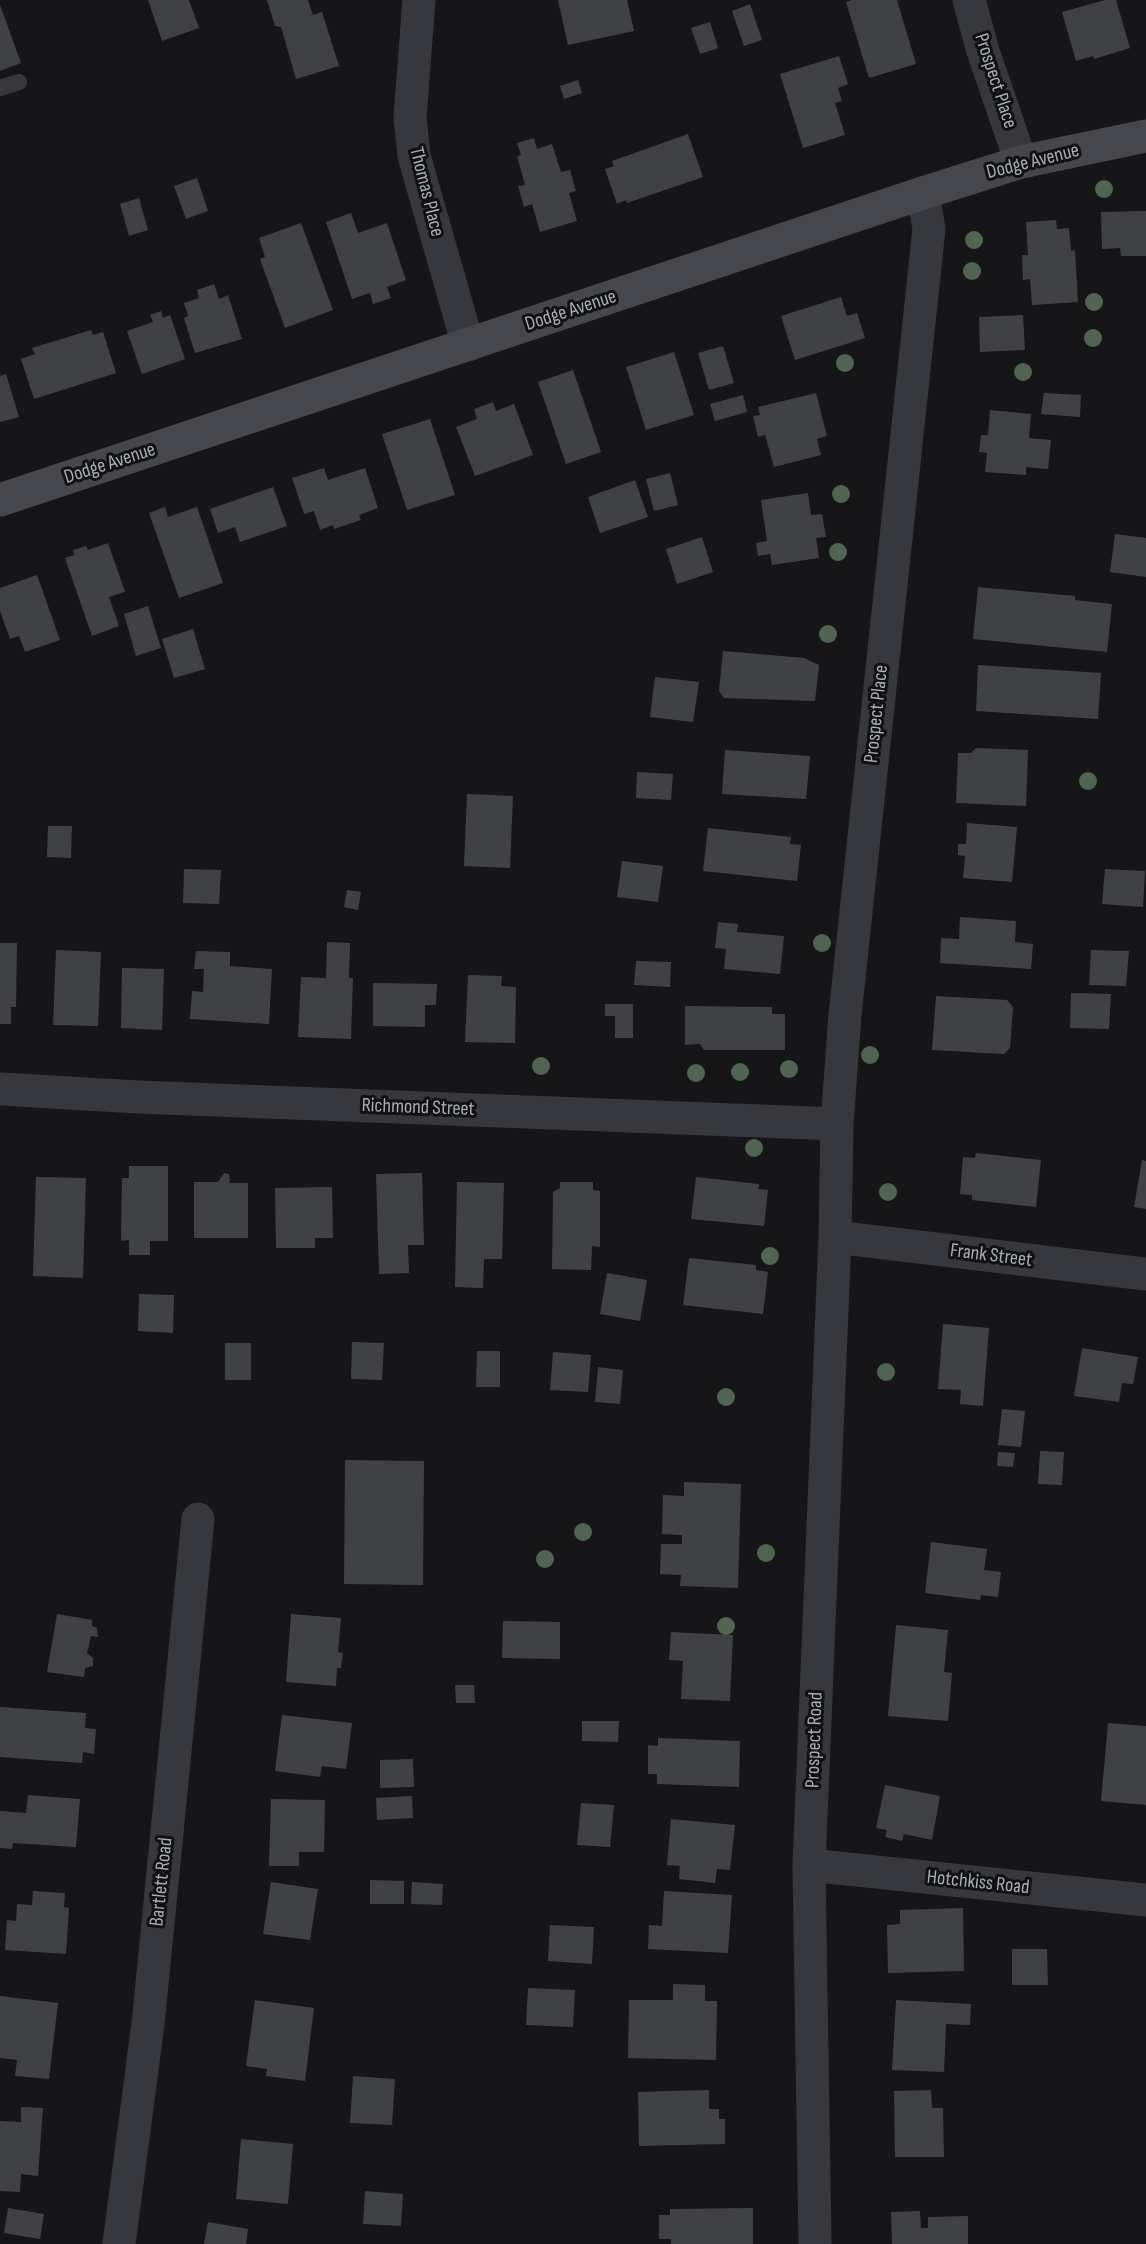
<!DOCTYPE html>
<style>
body{margin:0}
canvas{display:block;background:#161618}
</style>
<canvas width="1146" height="2244"></canvas>
<script>
const c = document.querySelector('canvas').getContext('2d');
c.lineJoin = 'round';
function paint(path, color) { c.fillStyle = color; c.fill(path, 'evenodd'); }
function stroke(path, color, width, dash) { c.strokeStyle = color; c.lineWidth = width; c.lineCap = dash ? 'butt' : 'round'; c.setLineDash(dash || []); c.stroke(path); }
function drawText(font, color, halo, rows, align = 'center') {
  c.font = font + ' "Sofia Sans Condensed",sans-serif'; c.lineWidth = 6; c.setLineDash([]); c.textBaseline = 'middle'; c.strokeStyle = halo; c.fillStyle = color; for (const [text, x, y, turn = 0] of rows) {
    c.save(); c.translate(x, y); c.rotate((+turn || 0) * Math.PI / 180); c.textAlign = isNaN(turn) ? turn : align; if (halo) c.strokeText(text, 0, 0); c.fillText(text, 0, 0); c.restore();
  }
}
const building = new Path2D(`
 M148,0H189L199,28L162,41Z
 M267,0H308L313,15L322,12L339,66L296,79L281,27L275,26Z
 M558,0H627L634,31L568,45Z
 M852,0H897L916,64L869,78L846,2Z
 M1105,0H1116L1130,48L1094,59L1093,56L1076,61L1062,12Z
 M750,4L762,40L744,46L732,11Z
 M0,5L21,63L0,71Z
 M710,22L718,48L700,54L691,28Z
 M839,56L848,84L838,88L842,101L835,103L845,135L803,148L780,74Z
 M578,80L582,93L564,99L560,86Z
 M688,134L703,177L627,203L626,200L617,204L605,169L614,166L612,161Z
 M534,138L537,149L552,144L561,172L570,170L576,191L569,193L577,221L540,232L532,204L524,207L518,186L525,185L517,156L521,155L517,143Z
 M197,178L208,211L186,219L174,186Z
 M139,198L148,230L129,236L120,204Z
 M1146,211V256H1121L1120,248L1102,249L1101,212Z
 M351,213L358,233L387,223L406,280L387,287L391,298L373,304L370,293L352,299L326,222Z
 M1056,220L1057,229L1069,228L1071,251L1075,250L1078,302L1032,305L1030,279L1023,280L1022,255H1028L1026,222Z
 M301,223L333,310L285,328L260,259L265,257L259,238Z
 M214,284L219,299L228,295L242,339L195,353L184,318L188,316L184,303L199,298L197,290Z
 M841,297L847,316L857,313L865,338L795,360L781,316Z
 M161,311L163,318L170,315L185,359L142,374L127,331L153,322L150,315Z
 M1023,315L1025,350L980,352L979,317Z
 M91,330L93,335L103,332L116,373L34,399L21,359L35,354L32,348Z
 M723,346L734,383L709,390L698,353Z
 M674,352L694,415L646,430L626,367Z
 M573,370L601,452L566,464L538,382Z
 M6,374L19,417L0,422V376Z
 M816,393L827,436L817,439L821,455L774,467L765,435L758,437L753,416L760,415L758,407Z
 M1044,393L1081,395L1080,417L1041,414Z
 M743,395L747,412L715,421L710,404Z
 M493,402L496,411L514,404L533,455L475,476L456,427L477,419L474,409Z
 M990,410L1031,414L1029,438L1051,440L1048,469L1026,467V475L985,472L987,453L979,452L981,435H988Z
 M430,419L455,495L407,510L382,434Z
 M324,468L328,480L365,468L378,508L359,515L361,520L334,529L333,525L320,530L314,511L304,514L292,478Z
 M670,473L678,505L654,511L646,479Z
 M635,480L648,517L600,533L588,497Z
 M273,487L287,526L240,542L235,527L218,533L210,509Z
 M808,493L811,515L822,514L826,537L816,538L819,558L772,565L770,554L758,556L756,543L767,541L761,500Z
 M165,507L168,517L197,507L223,583L179,598L149,513Z
 M1115,534L1146,538V577L1110,572Z
 M702,537L713,572L677,584L666,549Z
 M108,543L125,592L109,597L119,626L92,636L65,558L74,555L73,550L86,546L88,550Z
 M37,575L60,640L25,652L19,636L10,639L0,611V588Z
 M978,587L1075,596V600L1112,604L1107,652L973,639Z
 M148,606L161,648L136,656L124,614Z
 M193,629L205,669L174,678L162,639Z
 M723,651L804,658L819,665L815,701L724,698L719,691Z
 M978,665L1101,673L1098,719L976,711Z
 M655,677L699,682L693,722L650,717Z
 M976,748L1028,750L1026,806L956,803L958,753H971Z
 M725,750L810,756L806,799L722,794Z
 M637,772L673,774L671,800L636,798Z
 M467,794L513,796L510,868L464,866Z
 M967,823L1017,827L1012,882L963,878L965,856L958,855V844H966Z
 M48,826H72L71,858L47,857Z
 M708,828L791,837L790,844L801,845L797,881L703,871Z
 M622,861L663,866L658,902L617,897Z
 M184,869L221,870L219,904L183,903Z
 M1105,869L1145,871L1143,907L1102,904Z
 M347,890L361,892L358,910L344,907Z
 M960,917L1016,921L1015,942L1033,944L1031,969L940,963L941,938L959,939Z
 M718,922L738,924L737,932L784,936L780,974L724,969L726,949L715,948Z
 M327,942L350,943L349,978H353L351,1039L298,1037L301,977L326,978Z
 M0,943H17L16,1007H11V1024H0Z
 M56,950L101,952L98,1026L53,1025Z
 M1091,950L1129,951L1126,986L1089,985Z
 M196,951L230,952V966L272,969L269,1024L190,1019L192,991L203,992L204,969H194Z
 M636,961L671,962L670,987L634,985Z
 M122,968L164,969L162,1030L121,1028Z
 M468,975L502,976L501,986L516,987L515,1043L465,1042Z
 M373,983L437,984L436,1005H425V1027L373,1026Z
 M1071,993L1111,994L1109,1029L1070,1028Z
 M936,996L1007,1000L1013,1007L1010,1048L1004,1054L932,1050Z
 M605,1004H633V1038H615V1016H605Z
 M685,1006L772,1007V1014H785V1050H704L700,1044L685,1045Z
 M976,1153L1041,1160L1036,1207L972,1200V1195L960,1194L963,1157L975,1158Z
 M1142,1160L1146,1161V1209L1134,1207Z
 M129,1166H168V1241H150V1255H129V1240L121,1241L122,1178H129Z
 M224,1173L229,1174L230,1183H248V1238H194V1182H218Z
 M422,1173L424,1245H408L409,1273L379,1274L376,1174Z
 M36,1177L86,1178L83,1278L33,1276Z
 M696,1177L759,1184L758,1189L768,1190L764,1226L691,1219Z
 M457,1182L504,1183L502,1259H484L483,1288L455,1287Z
 M560,1182H593V1190L600,1191V1247L592,1246L591,1270L552,1269L553,1192L560,1188Z
 M332,1187L333,1238H315V1248H276L275,1188Z
 M689,1258L756,1265V1270L768,1272L763,1314L683,1305Z
 M607,1273L647,1280L640,1321L600,1314Z
 M139,1294L174,1295L173,1333L138,1331Z
 M943,1324L989,1328L983,1406L960,1404L961,1390L938,1389Z
 M352,1342L384,1343L382,1380L351,1379Z
 M225,1343H251V1380H225Z
 M1082,1348L1138,1357L1133,1384L1122,1383L1119,1402L1074,1396Z
 M477,1351H500V1387H476Z
 M553,1352L591,1355L588,1392L550,1390Z
 M598,1367L623,1370L620,1404L595,1402Z
 M1002,1409L1025,1411L1021,1447L998,1445Z
 M1040,1451L1064,1452L1062,1485L1038,1484Z
 M998,1452L1015,1453L1013,1467L997,1466Z
 M345,1460L424,1461L423,1585L344,1584Z
 M684,1482L741,1484L738,1588L680,1586L681,1575L660,1574L661,1544H682V1535L662,1534L663,1495L684,1496Z
 M931,1542L987,1549L984,1570L1001,1572L998,1597L981,1595L980,1600L925,1593Z
 M57,1614L92,1620V1626L97,1628L98,1637L91,1636L87,1653L93,1658V1666L85,1668L84,1677L47,1672Z
 M291,1614L341,1618L338,1652L343,1653L341,1668H337L336,1686L286,1682Z
 M503,1621L560,1622V1659L502,1658Z
 M896,1625L948,1630L944,1672L952,1673L948,1721L888,1716Z
 M671,1632L733,1635L730,1701L681,1699L683,1661L669,1660Z
 M455,1685H474L475,1703H456Z
 M0,1707L86,1713L85,1728L96,1729L94,1754L83,1752L82,1763L0,1757Z
 M282,1715L352,1723L346,1769L322,1766L320,1777L275,1771Z
 M582,1721H619L618,1742L582,1741Z
 M1108,1723L1146,1726V1805L1101,1801Z
 M658,1738L740,1741L739,1787L657,1784V1774H648V1745L658,1746Z
 M413,1759L414,1787L380,1788V1760Z
 M885,1785L940,1796L932,1840L904,1834L902,1841L885,1837L887,1830L876,1828Z
 M28,1795L80,1799L76,1847L13,1843L12,1849L0,1848V1811L26,1813Z
 M412,1796L413,1818L377,1820L376,1798Z
 M271,1799L325,1800L324,1852H299V1866H269Z
 M581,1803L614,1805L610,1847L577,1845Z
 M671,1819L735,1825L730,1870L717,1869L715,1883L679,1879L680,1866L667,1865Z
 M370,1880L404,1881V1904H370Z
 M271,1882L318,1889L310,1940L263,1934Z
 M412,1882L443,1884L442,1905L411,1904Z
 M33,1891L65,1893L64,1907L69,1908L66,1954L5,1950L7,1920L16,1921L17,1904L32,1905Z
 M664,1891L732,1895L728,1953L648,1949L649,1925L662,1926Z
 M963,1908L964,1971L888,1973L887,1925L900,1924V1910Z
 M550,1925L594,1927L592,1964L548,1961Z
 M1012,1949H1047L1048,1985H1012Z
 M673,1984L705,1985V2001H717L716,2060L628,2058L629,2000H673Z
 M528,1988L575,1990L573,2027L526,2025Z
 M0,1996L58,2003L49,2079L15,2076L17,2060L0,2058Z
 M255,2000L314,2008L305,2081L266,2076L267,2069L246,2066Z
 M896,2000L971,2004L970,2025L946,2024L944,2072L892,2070Z
 M353,2076L395,2079L392,2125L350,2123Z
 M709,2090V2109H719V2119H725V2144L639,2146L638,2092Z
 M931,2090L932,2108H943L944,2157H895L894,2091Z
 M21,2107L43,2108L38,2176L21,2174L20,2192L0,2191V2121L21,2122Z
 M241,2139L293,2144L288,2204L236,2199Z
 M365,2191L403,2194L401,2226L363,2224Z
 M8,2208L44,2214L40,2239L4,2233Z
 M753,2208V2244H671V2239H659V2215H670V2209Z
 M920,2211L921,2228H928V2217L968,2216V2244H892L891,2212Z
 M208,2222L248,2229L246,2244H204Z`);
const lane = new Path2D(`
 M0,88L19,82`);
const street = new Path2D(`
 M419,0L410,117L414,156L468,345
 M969,0L983,51L1021,162
 M0,1089L138,1097L837,1124
 M835,1237L1146,1274
 M809,1865L1146,1900
 M119,2244L148,2024L198,1519
 M815,2244L809,1865L835,1237L837,1124L845,1015L929,229L923,193`);
const secondary = new Path2D(`
 M0,500L923,193L1021,162L1146,136`);
const trees = [
 [1104,189],
 [974,240],
 [972,271],
 [1094,302],
 [1093,338],
 [845,363],
 [1023,372],
 [841,494],
 [838,552],
 [828,634],
 [1088,781],
 [822,943],
 [870,1055],
 [541,1066],
 [789,1069],
 [740,1072],
 [696,1073],
 [754,1148],
 [888,1192],
 [770,1256],
 [886,1372],
 [726,1397],
 [583,1532],
 [766,1553],
 [545,1559],
 [726,1626]
];
const streetNames = [
 ["Prospect Place",995,81,72],
 ["Dodge Avenue",1033,162,-14],
 ["Thomas Place",426,192,76],
 ["Dodge Avenue",571,311,-18],
 ["Dodge Avenue",110,464,-18],
 ["Prospect Place",877,714,-84],
 ["Richmond Street",418,1108,2],
 ["Frank Street",991,1256,7],
 ["Prospect Road",815,1740,-88],
 ["Bartlett Road",162,1882,-84],
 ["Hotchkiss Road",978,1883,6]
];
paint(building, '#404145');
stroke(lane, '#37383d', 16);
stroke(street, '#37383d', 33);
stroke(secondary, '#45474d', 33);
c.fillStyle = '#506452';
for (const [x, y] of trees) { c.beginPath(); c.arc(x, y, 9, 0, 2 * Math.PI); c.fill(); }
drawText('20px', '#a8adb8', '#111113', streetNames);
</script>
